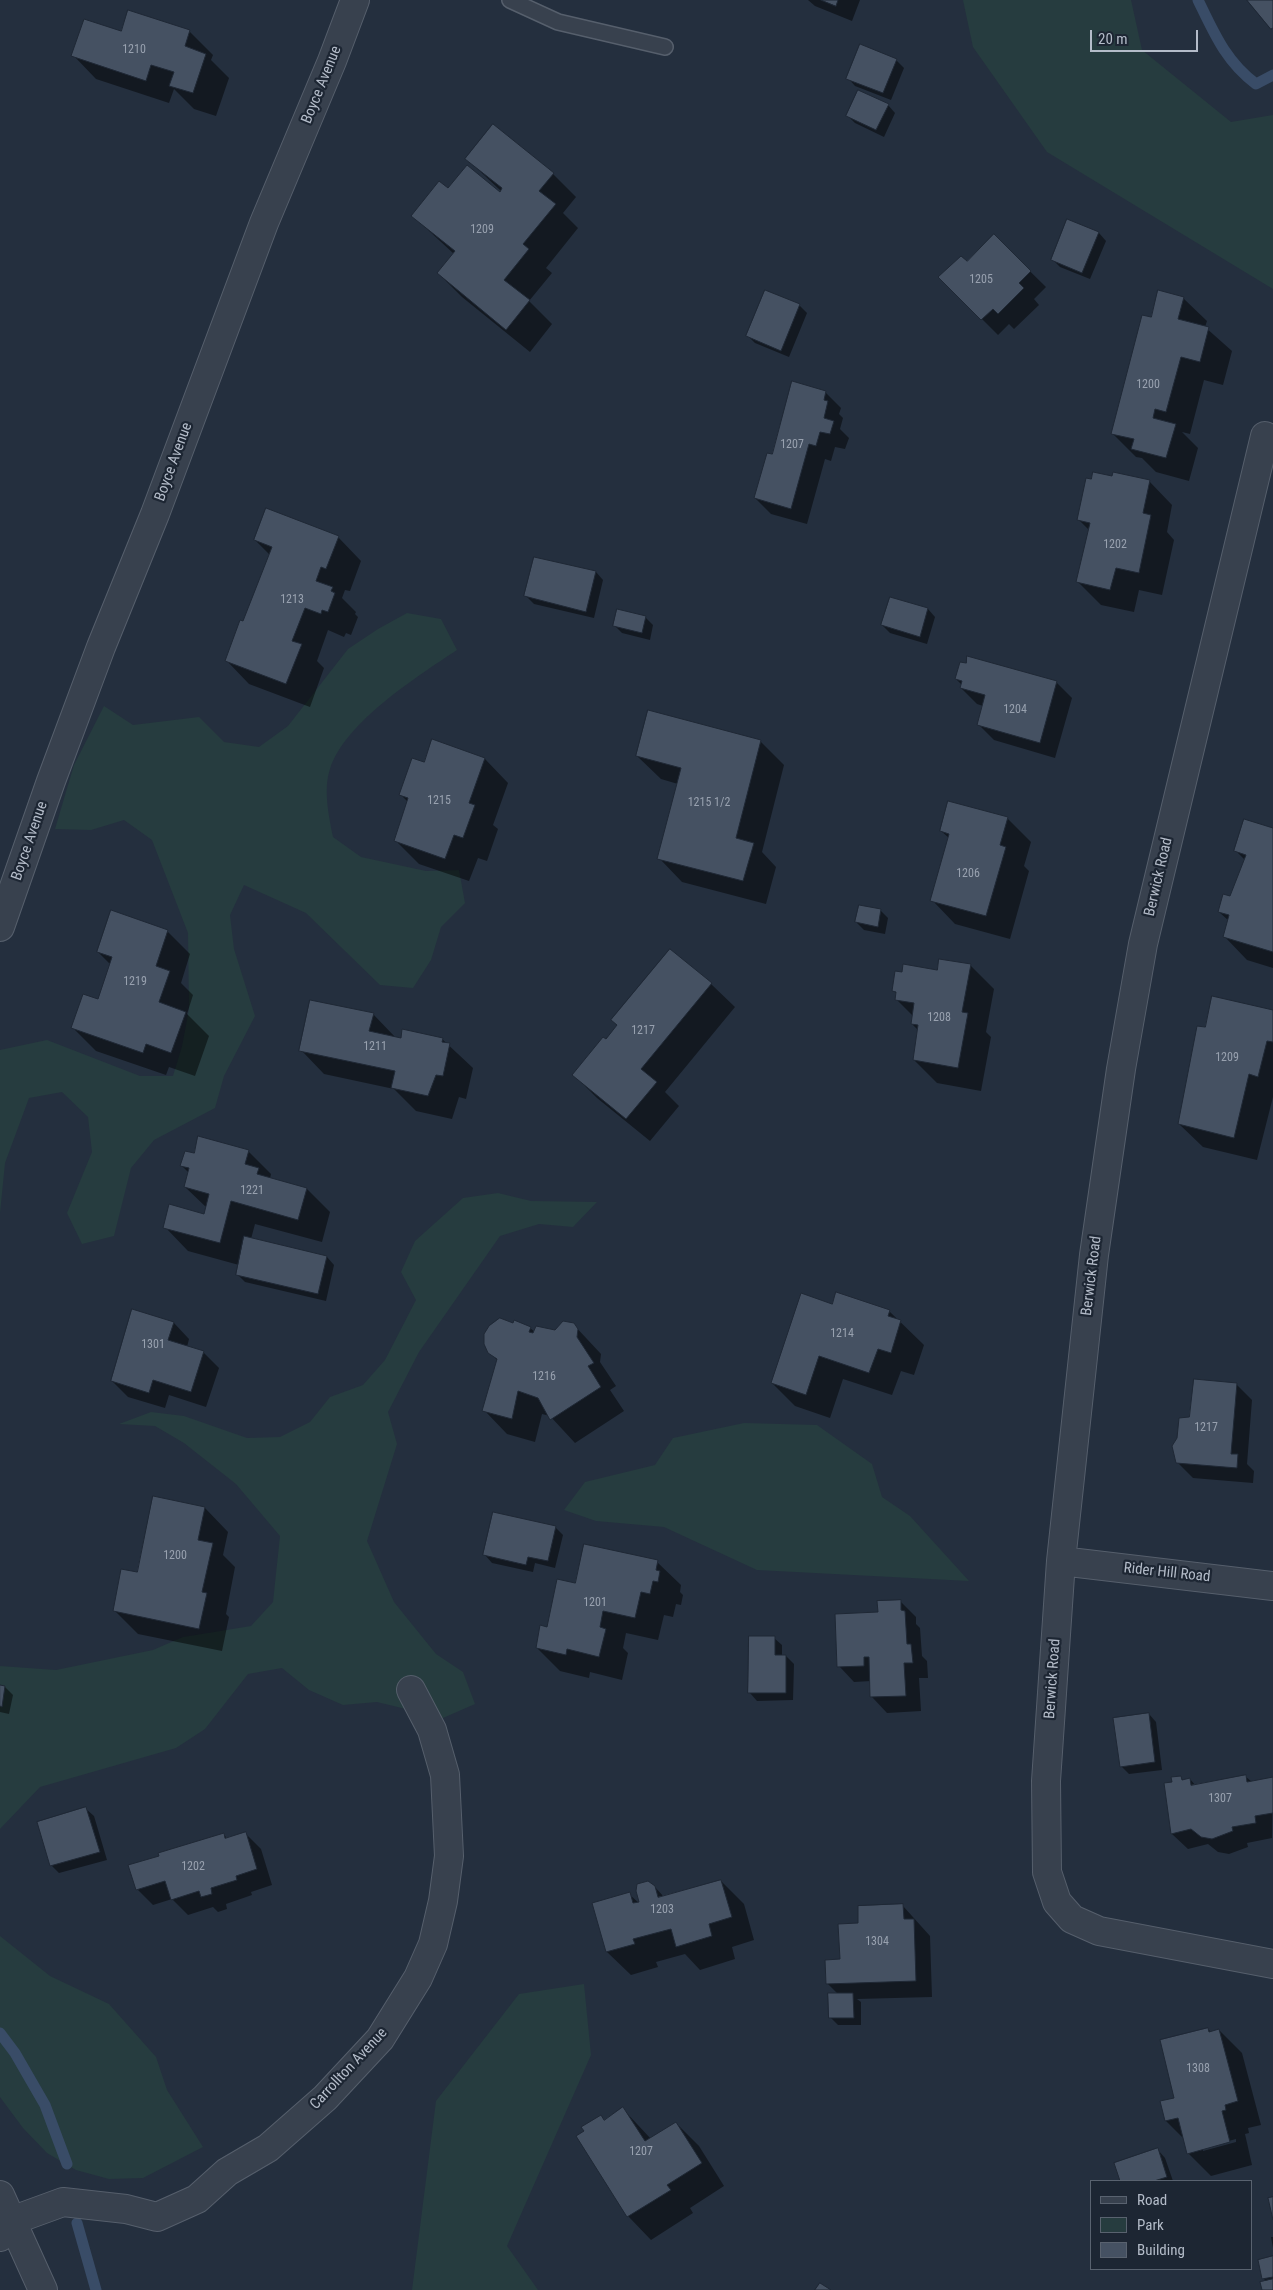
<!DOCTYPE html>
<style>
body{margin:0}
#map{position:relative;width:1273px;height:2290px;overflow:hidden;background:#242f3e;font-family:"Roboto Condensed",sans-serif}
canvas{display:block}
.legend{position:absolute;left:1090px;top:2180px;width:162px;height:90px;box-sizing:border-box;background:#1d2633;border:1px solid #59626f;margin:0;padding:6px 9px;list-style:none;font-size:15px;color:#b4bcc9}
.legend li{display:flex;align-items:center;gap:10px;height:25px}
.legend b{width:25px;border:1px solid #59626f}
.scale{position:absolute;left:1090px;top:30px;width:108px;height:22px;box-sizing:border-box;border:2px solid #b4bcc9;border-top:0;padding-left:6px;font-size:15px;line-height:18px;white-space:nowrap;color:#b4bcc9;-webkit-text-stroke:4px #1d2633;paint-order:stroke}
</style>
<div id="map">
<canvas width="1273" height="2290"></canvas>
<ul class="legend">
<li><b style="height:6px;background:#38414e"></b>Road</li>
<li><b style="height:14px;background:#263c3f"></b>Park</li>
<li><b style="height:14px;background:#455162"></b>Building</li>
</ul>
<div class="scale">20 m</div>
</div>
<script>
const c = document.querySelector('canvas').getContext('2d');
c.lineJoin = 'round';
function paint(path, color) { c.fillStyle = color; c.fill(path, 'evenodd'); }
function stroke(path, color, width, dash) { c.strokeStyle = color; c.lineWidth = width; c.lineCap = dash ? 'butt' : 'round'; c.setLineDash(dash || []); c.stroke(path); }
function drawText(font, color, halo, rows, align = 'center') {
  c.font = font + ' "Roboto Condensed",sans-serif'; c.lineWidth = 4.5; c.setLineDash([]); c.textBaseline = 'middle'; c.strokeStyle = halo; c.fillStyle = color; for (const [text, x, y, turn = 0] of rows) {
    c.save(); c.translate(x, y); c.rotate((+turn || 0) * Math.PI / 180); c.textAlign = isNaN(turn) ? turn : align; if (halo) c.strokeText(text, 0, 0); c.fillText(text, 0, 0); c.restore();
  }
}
const green = new Path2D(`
 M963,0H1131L1142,50L1231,122L1273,115V289L1047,152L973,47Z
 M407,613L441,619L457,650C418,676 345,722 330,769C323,790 329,816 333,837L361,857L426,871L459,870L465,903L441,927L431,960L413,988L380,985L306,913L244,885L230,915L234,949L255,1016L224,1076L215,1108L154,1140L131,1168L114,1236L82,1244L67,1213L92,1152L88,1117L62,1092L29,1098L5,1163L0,1213V1050L47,1040L140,1076H173L182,1046L189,1009L188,933L152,840L124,820L91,830L55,829L74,765L104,706L133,725L199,717L224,742L259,747L288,726L348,649L378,629Z
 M498,1193L531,1201L597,1202L573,1227L539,1224L500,1236L419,1352L388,1412L397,1444L367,1541L394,1602L436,1654L463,1672L475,1704L443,1718L377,1702L343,1705L309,1690L282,1668L248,1674L205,1729L176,1748L40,1787L0,1829V1666L56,1670L153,1650L183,1637L251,1626L273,1602L280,1536L236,1484L184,1443L155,1426L119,1424L151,1412L184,1416L247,1438L280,1437L310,1422L330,1397L363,1385L385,1360L416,1300L401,1272L415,1241L463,1198Z
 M744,1423L817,1425L872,1464L882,1497L910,1516L969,1581L757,1570L664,1527L596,1521L564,1510L585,1482L655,1465L673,1438Z
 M0,1936L50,1976L109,2004L156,2057L167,2090L203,2147L143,2178L109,2179L76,2170L47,2153L23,2128L0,2097Z
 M584,1984L591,2055L507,2246L538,2290H412L436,2101L519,1994Z`);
const shadow = new Path2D(`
 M808,0H860L852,21L815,6Z
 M189,31L213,55L211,60L229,78L216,116L194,109L174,89L169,103L96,79L73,55L122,33Z
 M896,60L904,68L891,100L855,86L848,78Z
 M888,105L895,113L884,137L855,123L848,116Z
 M467,159L553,174L576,197L563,213L578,228L546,268L552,273L529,301L552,324L530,352L462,297L438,273L454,254L413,216L448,190L500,194L501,191Z
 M1068,221L1099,233L1106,241L1090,279L1060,267L1052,259Z
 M994,236L1046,287L1034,299L1039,305L1014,329L1009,324L998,335L940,277L967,263Z
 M1183,298L1207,321L1205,327L1232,351L1223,385L1204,380L1190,434L1182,432L1198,448L1189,481L1156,472L1142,458L1136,457L1112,433L1152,319Z
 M799,305L807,313L789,357L755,343L748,336Z
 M825,392L841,408L839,414L843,418L840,429L849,438L845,449L835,447L831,461L825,459L807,524L771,514L755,498L773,456Z
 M1113,478L1149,481L1172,505L1167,532L1174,540L1162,595L1139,590L1134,612L1101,605L1078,582L1089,530L1078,519L1092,480Z
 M338,537L361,561L350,591L345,590L342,598L356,612L355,614L358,617L351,635L346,633L344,637L328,630L317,661L324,668L310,707L249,684L226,660L244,623L270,555L255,540Z
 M596,572L603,580L594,618L534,604L526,596Z
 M928,609L935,617L927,644L890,633L882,625Z
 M618,610L646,618L653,625L650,640L622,633L614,625Z
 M956,679L1056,682L1072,698L1055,758L994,740L978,724L983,706L977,704L961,688L962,685Z
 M649,712L761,742L784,765L762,852L776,867L766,904L682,882L659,858L678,784L661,779L637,756Z
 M433,740L485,759L508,783L493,825L498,829L487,861L478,858L469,881L419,864L395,840L408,802L400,794L424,764Z
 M1007,818L1031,842L1024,866L1029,871L1010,939L955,924L932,900L949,838L941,831Z
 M1273,829V968L1247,960L1224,936L1229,921L1219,912L1231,897L1245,860L1236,851Z
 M880,910L888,918L885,934L864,930L856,922Z
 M167,931L190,954L181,983L193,995L187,1014L209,1036L195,1076L169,1067L166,1075L96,1051L73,1028L99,1001L111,965L98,952Z
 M670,950L711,984L735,1007L665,1092L679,1106L650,1141L597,1098L574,1075L618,1025Z
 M970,965L994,989L986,1032L991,1037L981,1091L937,1083L914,1060L919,1031L912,1024L913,1016L896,999L897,994L893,990L938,971Z
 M1273,1011V1097L1257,1160L1203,1147L1179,1124L1206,1029Z
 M373,1014L396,1038L442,1039L473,1068L466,1099L459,1097L452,1119L416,1111L394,1089L324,1074L301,1050Z
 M248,1151L271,1174L270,1179L307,1189L330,1212L322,1242L255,1224L251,1239L327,1257L334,1265L326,1301L245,1282L237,1274L239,1265L188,1251L165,1227L205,1215L207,1208L185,1187L189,1173L181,1165L195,1155Z
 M833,1305L889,1311L924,1345L914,1375L901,1371L892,1395L843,1379L830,1418L795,1406L772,1383Z
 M133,1310L174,1323L189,1339L187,1347L203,1352L219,1368L206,1407L169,1395L165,1408L128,1397L112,1381Z
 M573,1324L601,1354L600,1362L616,1386L610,1390L624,1411L575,1443L550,1416L542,1414L535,1442L507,1434L484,1410L498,1361L489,1352L530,1328L535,1332L555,1331Z
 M1236,1384L1252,1400L1247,1464L1254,1471L1253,1483L1193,1478L1177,1462L1190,1419Z
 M205,1508L228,1532L223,1555L235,1567L226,1614L229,1617L222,1651L138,1634L114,1610L138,1574Z
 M555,1527L563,1535L555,1568L535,1563L533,1572L492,1563L485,1555Z
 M657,1562L681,1585L680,1592L683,1595L681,1605L676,1604L673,1617L664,1615L658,1640L626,1633L623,1648L628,1653L622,1680L590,1672L589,1678L560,1671L537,1648L576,1584Z
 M900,1601L916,1617V1624L920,1628L922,1656L927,1661L928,1678H919L921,1711L887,1713L872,1697L871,1681L854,1682L839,1666L879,1614Z
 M774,1638L782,1645V1656H786L794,1664L793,1700L757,1701L750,1693Z
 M0,1686L5,1687L13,1695L9,1714L0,1712Z
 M1149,1714L1156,1722L1162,1770L1129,1774L1121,1766Z
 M1245,1776L1252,1782L1273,1778L1272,1838L1247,1843L1248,1847L1229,1854L1218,1852L1208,1844L1188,1849L1172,1834L1166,1784L1173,1783L1180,1777L1184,1781L1190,1779L1196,1786Z
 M86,1809L94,1816L107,1860L59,1873L52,1866L39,1823Z
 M245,1833L261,1849L272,1885L251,1892L252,1895L226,1904L227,1909L218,1912L213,1907L188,1915L172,1899L153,1905L137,1889L224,1835L228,1839Z
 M721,1881L744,1904L754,1940L732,1947L735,1959L700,1970L685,1954L656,1962L658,1967L631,1975L607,1952L629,1894L641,1905L654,1886L664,1897Z
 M903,1906L930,1936L932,1997L857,1999L861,2002V2025H838L830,2017L838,1994L827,1983L859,1924Z
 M1208,2029L1211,2032L1219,2030L1242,2053L1261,2125L1248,2128L1249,2133L1245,2134L1252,2165L1211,2176L1188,2153L1184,2139L1166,2121L1161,2102L1176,2099ZM1236,2139V2142L1203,2151V2148Z
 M623,2109L651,2139L676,2123L699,2146L724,2186L690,2208L693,2213L651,2240L628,2216L605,2121Z
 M1158,2150L1165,2158L1173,2181H1121L1115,2164Z
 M1271,2237H1273V2248Z
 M1273,2258V2290H1263L1267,2282L1263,2278Z`);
const stream = new Path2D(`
 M1198,0C1214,33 1226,62 1256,84L1273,75
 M0,2033L15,2053L45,2105L67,2164
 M77,2223L96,2290`);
const building = new Path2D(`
 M821,0H838L836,6Z
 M1247,0H1273V28L1271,29Z
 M128,10L190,30L185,46L206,54L193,93L169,86L174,72L151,65L146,81L71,56L84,19L121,31Z
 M860,44L897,59L883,93L846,79Z
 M858,90L889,104L876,130L846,116Z
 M493,124L554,173L539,191L556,204L523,244L529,249L504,280L530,300L506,330L437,273L455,251L411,216L439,181L448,188L467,165L500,192L502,188L465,159Z
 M1067,219L1099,232L1082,273L1051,260Z
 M994,234L1031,271L1019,283L1024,288L998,314L993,309L981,320L938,277L961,256L967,261Z
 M765,290L800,304L781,351L746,336Z
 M1158,290L1184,297L1178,319L1209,327L1200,362L1181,357L1166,412L1155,409L1153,418L1176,424L1166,458L1131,449L1134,439L1111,434L1142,315L1151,317Z
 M792,381L826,391L824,400L828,401L824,418L834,421L830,434L820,432L816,446L809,444L791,509L754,498L767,453L772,454Z
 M1093,472L1112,476L1113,472L1150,480L1143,513L1151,515L1139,573L1116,568L1110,590L1076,582L1090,523L1077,520L1086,478L1091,479Z
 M266,508L339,536L326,569L321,567L316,581L333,587L331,591L335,593L328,612L322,610L321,614L305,608L292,641L302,644L286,684L225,661L240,620L243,621L272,547L254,540Z
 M534,557L596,571L586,612L524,596Z
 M890,597L928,608L920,637L881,625Z
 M617,609L646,616L642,633L613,626Z
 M967,656L1057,681L1040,743L977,725L985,695L960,688L962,681L955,679L960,662L966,663Z
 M648,710L761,740L736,838L754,843L743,881L657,859L681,768L636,756Z
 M432,739L485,758L469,803L475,805L463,838L454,835L445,859L394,841L408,798L399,795L412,758L424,762Z
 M948,801L1008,817L1000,845L1006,847L986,916L930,901L949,834L940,831Z
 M1244,819L1273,828V952L1223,937L1229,915L1218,912L1223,894L1230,896L1246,855L1234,851Z
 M859,905L881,909L878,927L855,922Z
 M111,910L168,930L156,966L170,971L159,1002L186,1012L171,1053L146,1044L143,1053L71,1028L83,994L98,999L112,957L97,952Z
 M670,949L712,983L641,1069L657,1082L626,1119L572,1075L603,1037L606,1039L617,1025L611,1020Z
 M939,959L971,964L962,1012L968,1013L958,1068L913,1060L918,1025L911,1024L914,1003L895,1000L896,992L892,991L895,971L902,972L903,964L937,970Z
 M1212,996L1273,1010V1042L1267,1041L1258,1077L1249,1074L1234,1138L1178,1124L1197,1026L1205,1027Z
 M310,1000L374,1013L369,1031L401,1038L402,1029L443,1038L442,1042L450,1043L443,1076L436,1075L428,1096L391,1088L395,1071L299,1051Z
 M198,1136L249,1150L245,1164L259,1168L257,1174L307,1188L298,1220L231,1201L220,1243L163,1228L169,1204L204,1214L209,1194L184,1187L189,1168L180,1166L185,1151L194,1153Z
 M244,1236L327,1256L318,1294L236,1275Z
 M836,1292L890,1310L888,1316L901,1320L891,1353L878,1349L869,1373L819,1356L806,1395L771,1383L801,1293L832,1304Z
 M132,1309L174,1322L168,1340L204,1351L191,1392L153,1380L149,1393L111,1381Z
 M500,1318L513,1323L514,1320L531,1327L529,1332L533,1333L536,1326L555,1330L563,1321L574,1323L578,1329L577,1337L594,1363L588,1366L601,1387L550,1420L538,1398L518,1391L512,1419L482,1411L497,1359L488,1353L484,1344V1334L489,1326Z
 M1194,1379L1237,1383L1231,1454H1238L1237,1468L1176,1463L1172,1446L1177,1438L1179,1418L1189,1417Z
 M153,1496L205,1507L198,1540L213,1543L202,1592L207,1593L199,1629L113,1611L121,1569L137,1572Z
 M493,1512L556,1526L548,1561L528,1557L526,1565L483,1555Z
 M584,1544L658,1560L656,1570L660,1571L658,1582L653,1581L650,1594L641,1592L635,1618L603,1611L600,1627L606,1629L599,1657L567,1649L566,1655L536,1648L540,1625L547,1627L557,1579L575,1583Z
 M901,1600V1610L905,1611L907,1644H911L913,1663H904L906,1696L870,1697L869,1657H864V1666L837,1667L835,1614L878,1612L877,1601Z
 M749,1636H775V1655H786V1693H748Z
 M0,1685L5,1686L2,1707L0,1706Z
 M1149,1713L1155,1762L1120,1767L1113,1718Z
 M1246,1775L1247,1782L1273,1777V1813L1255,1816L1256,1823L1232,1827L1233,1831L1212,1839L1201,1837L1191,1829L1171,1834L1164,1783L1172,1782L1171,1777L1181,1776L1182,1780L1190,1778L1191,1785Z
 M86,1807L100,1852L50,1866L37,1822Z
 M246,1832L257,1869L236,1876L237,1880L211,1888L212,1894L201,1897L199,1891L171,1900L165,1881L136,1890L128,1865L159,1856L158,1853L224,1833L225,1838Z
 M721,1880L732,1917L709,1924L712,1936L676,1947L671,1929L633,1939L635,1944L606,1952L592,1903L630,1892L633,1903L639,1902L636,1891L637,1884L648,1881L655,1886L658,1897Z
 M903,1904L904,1919H914L916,1981L826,1984L825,1960L840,1959L838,1924L858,1923V1906Z
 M828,1993H853L854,2018H829Z
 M1208,2028L1209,2032L1219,2029L1238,2101L1225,2105L1226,2110L1222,2111L1230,2142L1187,2154L1178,2118L1165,2121L1160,2101L1174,2098L1160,2040Z
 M623,2107L645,2141L676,2122L702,2163L667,2185L671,2190L627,2217L576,2136L584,2131L581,2127L601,2115L604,2120Z
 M1158,2148L1167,2177L1154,2181H1120L1114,2163Z
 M1273,2197V2220L1268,2198Z
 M1273,2256V2277L1262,2279L1258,2260Z
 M1273,2279V2290H1262L1260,2282Z
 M820,2283L831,2290H815Z`);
const service = new Path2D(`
 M510,0L558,22L665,47`);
const minor = new Path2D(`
 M1265,436L1143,944L1121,1069L1094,1255L1061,1561L1046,1781L1047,1872L1057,1902L1072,1919L1099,1931L1273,1964
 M0,927L51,781L101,647L155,514L264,223L332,61L355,0
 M1061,1561L1273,1586
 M0,2195L43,2290
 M0,2237L11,2221L63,2202L126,2209L157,2217L197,2199L227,2172L268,2148L325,2098L380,2039L418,1978L433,1944L443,1901L449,1856L445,1775L432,1730L411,1690`);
const numberNames = [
 ["1210",134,50],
 ["1209",482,230],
 ["1205",981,280],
 ["1200",1148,385],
 ["1207",792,445],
 ["1202",1115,545],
 ["1213",292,600],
 ["1204",1015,710],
 ["1215",439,801],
 ["1215 1/2",709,803],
 ["1206",968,874],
 ["1219",135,982],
 ["1208",939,1018],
 ["1217",643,1031],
 ["1211",375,1047],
 ["1209",1227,1058],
 ["1221",252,1191],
 ["1214",842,1334],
 ["1301",153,1345],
 ["1216",544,1377],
 ["1217",1206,1428],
 ["1200",175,1556],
 ["1201",595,1603],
 ["1307",1220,1799],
 ["1202",193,1867],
 ["1203",662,1910],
 ["1304",877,1942],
 ["1308",1198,2069],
 ["1207",641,2152]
];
const streetNames = [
 ["Boyce Avenue",322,85,-68],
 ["Boyce Avenue",174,462,-70],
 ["Boyce Avenue",30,841,-71],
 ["Berwick Road",1159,877,-77],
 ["Berwick Road",1092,1276,-83],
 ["Rider Hill Road",1167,1573,6],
 ["Berwick Road",1053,1679,-86],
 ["Carrollton Avenue",349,2069,-47]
];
paint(green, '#263c3f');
paint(shadow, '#0007');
stroke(stream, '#394c67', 11);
paint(building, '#455162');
stroke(building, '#1f2835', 1);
stroke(service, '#565f6c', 18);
stroke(minor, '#565f6c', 30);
stroke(service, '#38414e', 15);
stroke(minor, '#38414e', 28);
drawText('12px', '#98a1af', null, numberNames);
drawText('15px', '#b4bcc9', '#1d2633', streetNames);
</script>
